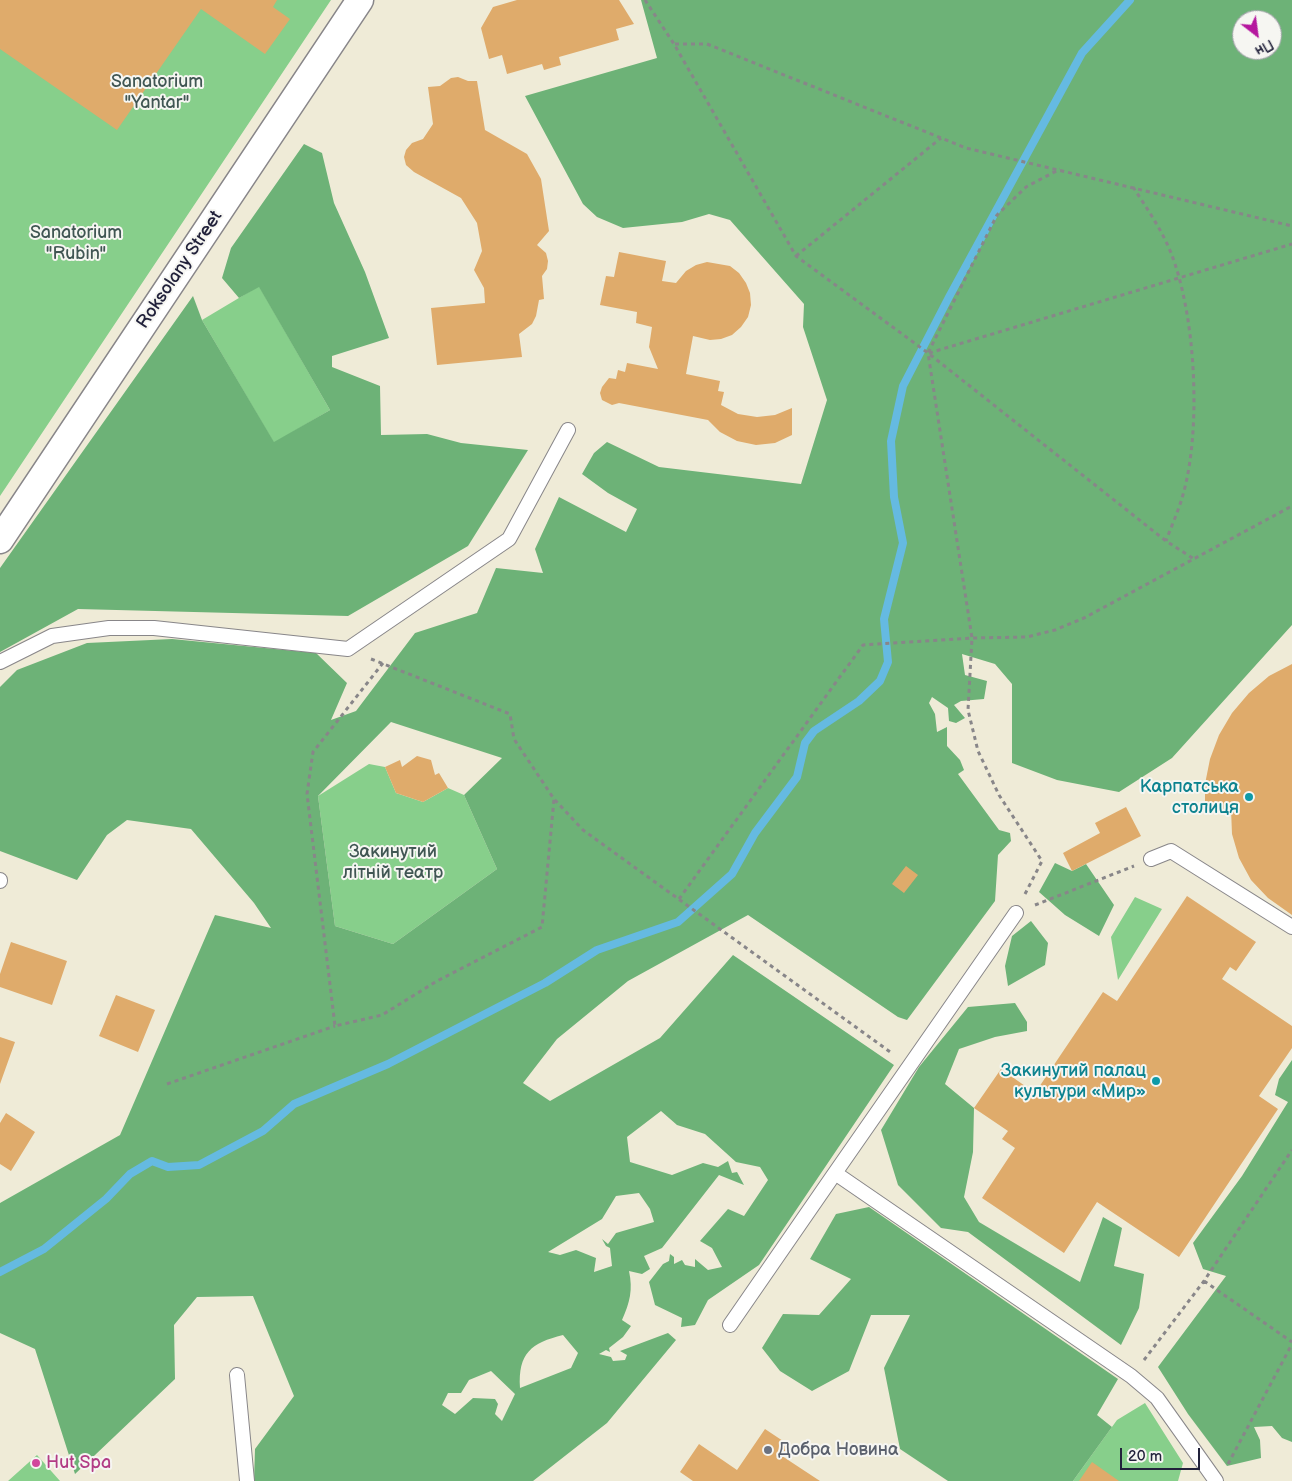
<!DOCTYPE html>
<meta charset="utf-8">
<style>
body{margin:0}
#map{position:relative;width:1292px;height:1481px;overflow:hidden;background:#efebd7;font-family:"Balsamiq Sans",sans-serif}
canvas{display:block}
.north{position:absolute;left:1232px;top:10px;width:50px;height:50px;box-sizing:border-box;background:#f6f6f2;border:1px solid #a1a1a9;border-radius:50%;rotate:150deg;font-size:14px;font-weight:700;line-height:20px;text-align:center;color:#22223b}
.north::after{content:'';display:block;margin:auto;width:18px;height:22px;background:#b5179e;clip-path:polygon(50% 0,100% 100%,50% 72%,0 100%)}
.scale{position:absolute;left:1120px;top:1448px;width:80px;height:22px;box-sizing:border-box;border:2px solid #22223b;border-top:0;padding-left:6px;font-size:15px;line-height:18px;white-space:nowrap;color:#22223b;-webkit-text-stroke:4px #f6f6f2;paint-order:stroke}
</style>
<div id="map">
<canvas width="1292" height="1481"></canvas>
<div class="north">Пн</div>
<div class="scale">20 m</div>
</div>
<script>
const c = document.querySelector('canvas').getContext('2d');
c.lineJoin = 'round';
function paint(path, color) { c.fillStyle = color; c.fill(path, 'evenodd'); }
function stroke(path, color, width, dash) { c.strokeStyle = color; c.lineWidth = width; c.lineCap = dash ? 'butt' : 'round'; c.setLineDash(dash || []); c.stroke(path); }
function drawText(font, color, halo, rows, align = 'center') {
  c.font = font + ' "Balsamiq Sans",sans-serif'; c.lineWidth = 4; c.setLineDash([]); c.textBaseline = 'middle'; c.strokeStyle = halo; c.fillStyle = color; for (const [text, x, y, turn = 0] of rows) {
    c.save(); c.translate(x, y); c.rotate((+turn || 0) * Math.PI / 180); c.textAlign = isNaN(turn) ? turn : align; if (halo) c.strokeText(text, 0, 0); c.fillText(text, 0, 0); c.restore();
  }
}
const green = new Path2D(`
 M0,0H331L0,496Z
 M259,286L330,410L274,443L202,320Z
 M369,764L385,767L396,793L423,802L448,788L464,795L497,869L393,944L335,926L318,796Z
 M1135,897L1162,909L1118,980L1111,937Z
 M1145,1403L1183,1463L1178,1481H1073L1117,1420Z
 M37,1455L60,1481H8Z`);
const forest = new Path2D(`
 M641,0H1292V625L1172,758L1119,792L1057,780L1012,763V684L995,664L962,654L965,675L987,681L984,699L961,701L954,705L965,718L956,723L949,721L948,708L932,697L929,703L935,714L937,732L947,727V746L960,760L964,770L958,774L999,830L1010,833L1011,841L998,855L995,901L907,1020L898,1017L748,915L628,981L557,1039L523,1083L550,1101L660,1038L733,955L894,1065L759,1265L708,1300L695,1325L681,1327L682,1318L655,1305L649,1282L663,1264L669,1261L670,1254L674,1257V1264L682,1260L685,1265L695,1267V1259L708,1270L722,1267L712,1248L700,1241L728,1209L744,1216L768,1180L760,1167L736,1162L705,1134L677,1125L661,1111L627,1137L630,1162L672,1175L703,1163L718,1167L728,1161L732,1173L737,1172L744,1185L719,1175L662,1248L644,1256L650,1269L642,1274L629,1271C633,1290 630,1302 622,1320L631,1326L623,1337L609,1348L610,1352L606,1350L599,1354L611,1357L613,1361L625,1360L627,1355L620,1351L668,1333L676,1340L607,1423L533,1481H254L255,1449L294,1396L253,1296L197,1297L174,1325L175,1379L75,1474L35,1349L0,1333V1203L120,1135L215,915L271,928L254,903L191,829L127,820L107,835L77,880L0,851V687L17,670L87,643L172,639L316,653L347,683L331,720L356,711L415,633L477,613L496,568L543,573L535,549L559,497L626,532L637,509L608,493L582,474L594,453L607,442L659,467L801,484L827,400L803,327L804,304L730,220L709,214L682,222L623,228L597,217L583,204L525,96L657,58ZM1242,20H1272V50H1242ZM391,722L502,758L464,795L497,869L393,944L335,926L318,796ZM639,1193L650,1209L654,1222L616,1233L608,1244L602,1239L606,1246L610,1248L612,1266L594,1272L596,1258L576,1250L560,1255L548,1252L602,1219L616,1196ZM563,1335L578,1353L571,1368L520,1388C518,1353 531,1343 563,1335ZM491,1371L515,1394L502,1421L495,1414L498,1404L495,1399L473,1398L455,1414L442,1405L448,1393H461L469,1380Z
 M304,144L322,153L334,203L365,272L389,338L332,356V367L380,386L381,435L427,434L461,443L528,450L468,546L348,616L78,609L0,652V568L193,296L202,320L274,442L330,410L259,287L239,298L222,278L231,248Z
 M1055,863L1072,871L1086,864L1114,905L1099,936L1065,915L1039,892Z
 M1031,921L1048,943L1045,965L1008,986L1005,966L1012,936Z
 M1015,1003L1027,1022V1031L995,1037L959,1049L945,1084L974,1108L973,1152L964,1197L979,1222L1080,1282L1103,1217L1122,1228L1114,1266L1144,1274L1139,1308L1121,1345L968,1232L941,1228L898,1185L881,1130L919,1067L968,1007Z
 M1292,1060V1450V1442L1282,1438L1272,1426L1254,1427L1260,1440L1261,1458L1227,1466L1188,1414L1158,1367L1226,1276L1203,1269L1193,1243L1242,1176L1288,1102L1275,1095L1279,1079Z
 M869,1207L1118,1379L1097,1415L1112,1427L1073,1481H948L900,1449L884,1368L910,1315H871L849,1371L812,1391L780,1371L762,1348L783,1314L819,1315L851,1279L810,1259L836,1214Z`);
const stream = new Path2D(`
 M0,1272L44,1249L106,1199L130,1174L152,1161L168,1167L199,1165L263,1131L294,1104L388,1064L545,983L597,950L678,922L732,874L755,833L797,777L805,743L814,731L859,701L880,681L888,662L884,619L903,543L894,497L891,441L903,386L949,297L1082,53L1130,0`);
const building = new Path2D(`
 M0,0H277L273,7L290,19L265,54L201,9L117,130L0,49Z
 M517,0H619L634,24L616,29L619,40L559,57L561,65L544,70L542,64L507,74L502,55L489,59L481,28L493,7Z
 M458,77L468,81H477L485,130L527,154L541,179L549,231L537,245L546,253L548,261L547,269L542,276L544,299L539,300L536,316L532,324L519,334L522,357L437,365L431,308L485,303L484,288L474,270L482,251L477,223L461,198L414,172L406,165L404,157L406,150L412,143L423,139L433,124L428,87L440,86L451,78Z
 M619,252L666,261L662,281L676,283L686,271L696,265L707,262L730,266L739,273L746,283L750,293L751,305L748,317L741,327L732,335L721,339L710,340L693,336L686,374L720,381L718,391L724,392L721,405L738,414L757,417L775,415L792,408V435L775,443L756,445L737,441L720,432L708,420L619,403L612,405L602,400L600,393L602,387L609,378L616,379L618,370L625,372L627,363L658,369L649,347L652,327L636,323L637,312L600,305L606,276L614,277Z
 M1292,664V915L1268,898L1251,880L1239,858L1232,834L1231,809L1205,811V784L1210,759L1219,735L1232,713L1249,693L1269,676Z
 M417,756L431,760L435,775L439,773L448,788L423,802L396,793L385,767L400,760L402,767Z
 M1126,807L1141,836L1072,871L1063,853L1100,833L1095,823Z
 M906,866L918,875L904,893L892,884Z
 M1187,896L1256,942L1236,971L1230,967L1222,979L1292,1026V1048L1259,1096L1278,1109L1179,1257L1097,1202L1064,1253L982,1198L1015,1148L1002,1139L1008,1131L974,1108L1001,1069L1035,1093L1103,992L1117,1001Z
 M11,942L67,961L52,1005L0,987V974Z
 M116,995L155,1010L138,1052L99,1036Z
 M0,1037L15,1042L0,1084Z
 M6,1113L35,1132L11,1171L0,1164V1123Z
 M765,1429L789,1445L782,1456L820,1481H693L680,1472L699,1444L737,1470Z
 M1092,1462L1119,1481H1079Z`);
const path = new Path2D(`
 M645,0L674,44L796,256L928,353L1166,541L1194,559
 M675,44H707L966,148L1292,226
 M1133,187C1146,207 1162,230 1171,253C1196,316 1202,433 1182,498C1178,512 1171,527 1166,541
 M796,256L941,138
 M929,353L1292,244
 M371,659L510,714L514,739L554,799L583,830L893,1054
 M383,663L313,752L307,794L335,1026L382,1015L437,981L542,927L554,799
 M1025,894L1042,861L999,795L978,751L968,710L972,638L928,353L997,215L1026,187L1060,169
 M679,899L863,645L972,638L1027,637L1055,630L1084,618L1292,506
 M1035,905L1134,866
 M167,1084L335,1026
 M1204,1281L1292,1342
 M1144,1360L1204,1281L1292,1150
 M1228,1464L1292,1344`);
const lane = new Path2D(`
 M0,662L52,636L109,628H154L348,649L509,539L568,430
 M1151,859L1171,851L1292,927
 M0,881V880
 M1016,913L835,1173L1131,1376L1157,1398L1216,1481
 M730,1325L835,1173
 M237,1375L247,1481`);
const street = new Path2D(`
 M0,540L360,0`);
const markers = [
 [1249,797,5,"#0f9aa8"],
 [1156,1081,5,"#0f9aa8"],
 [768,1450,5,"#6b7280"],
 [36,1463,5,"#d1479c"]
];
const parkNames = [
 ["Sanatorium",157,82],
 ["\"Yantar\"",157,103],
 ["Sanatorium",76,233],
 ["\"Rubin\"",76,254],
 ["Закинутий",393,852],
 ["літній театр",393,873]
];
const streetNames = [
 ["Roksolany Street",180,270,-56]
];
const cultureNames = [
 ["Карпатська",1239,787],
 ["столиця",1239,808],
 ["Закинутий палац",1146,1071],
 ["культури «Мир»",1146,1092]
];
const worshipNames = [
 ["Добра Новина",778,1450]
];
const hotelNames = [
 ["Hut Spa",46,1463]
];
paint(green, '#87cf8b');
paint(forest, '#6db277');
stroke(stream, '#65bae1', 8);
paint(building, '#dfab6b');
stroke(lane, '#888689', 16);
stroke(street, '#888689', 29);
stroke(path, '#888689', 3, [4, 4]);
stroke(lane, '#fff', 14);
stroke(street, '#fff', 26);
for (const [x, y, r, color] of markers) { const dot = new Path2D(); dot.arc(x, y, r, 0, 2 * Math.PI); c.fillStyle = color; c.fill(dot); stroke(dot, '#f6f6f2', 2); }
drawText('18px', '#405653', '#f6f6f2', parkNames);
drawText('18px', '#22223b', '#f6f6f2', streetNames);
drawText('18px', '#0d838f', '#f6f6f2', cultureNames, 'right');
drawText('18px', '#5b616d', '#f6f6f2', worshipNames, 'left');
drawText('18px', '#b23c85', '#f6f6f2', hotelNames, 'left');
</script>
